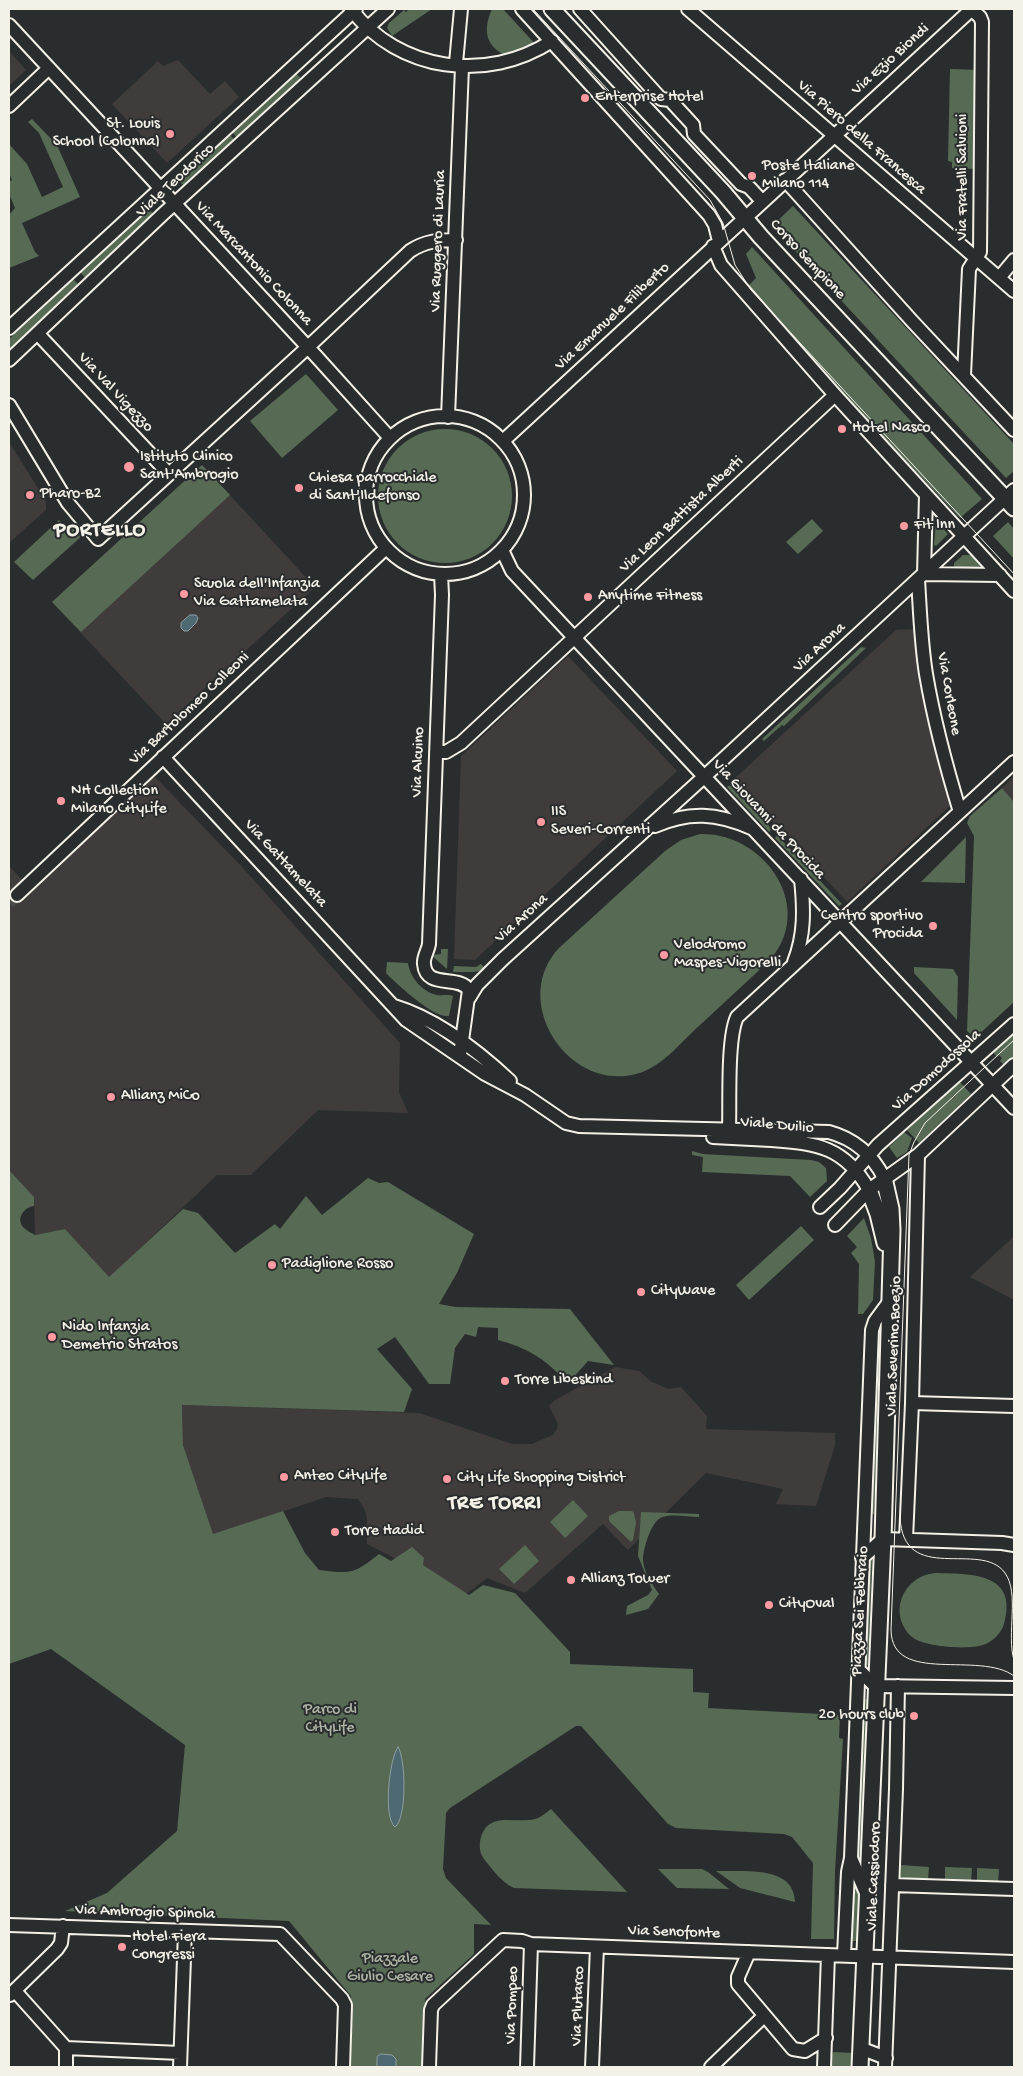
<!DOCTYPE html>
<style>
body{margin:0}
#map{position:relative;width:1023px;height:2076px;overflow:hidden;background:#2a2d2e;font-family:"Gochi Hand",sans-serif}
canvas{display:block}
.frame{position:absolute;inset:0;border:10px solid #f4f1e8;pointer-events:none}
</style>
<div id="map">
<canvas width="1023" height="2076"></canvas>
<div class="frame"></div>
</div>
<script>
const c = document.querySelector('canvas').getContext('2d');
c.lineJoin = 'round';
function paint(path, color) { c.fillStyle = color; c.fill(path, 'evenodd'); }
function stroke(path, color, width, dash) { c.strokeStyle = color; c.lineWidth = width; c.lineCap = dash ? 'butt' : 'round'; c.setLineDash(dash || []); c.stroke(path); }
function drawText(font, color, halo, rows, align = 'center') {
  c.font = font + ' "Gochi Hand",sans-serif'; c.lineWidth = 4; c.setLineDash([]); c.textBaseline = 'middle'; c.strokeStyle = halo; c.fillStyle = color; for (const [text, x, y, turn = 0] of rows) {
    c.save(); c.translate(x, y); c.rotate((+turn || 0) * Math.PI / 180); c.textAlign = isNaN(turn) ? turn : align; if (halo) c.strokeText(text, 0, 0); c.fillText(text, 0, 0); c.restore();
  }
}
const built = new Path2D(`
 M9,51L26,70L9,86Z
 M178,60L210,94L225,81L239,97L167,163L112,104L158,61L163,66Z
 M9,442L46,501V510L9,543Z
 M202,465L315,587L166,724L52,602Z
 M914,629L922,688L934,745L952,804L847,902L733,780L896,630Z
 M568,656L677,771L475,960L454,959L461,756Z
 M154,776L242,867L400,1043L399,1092L408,1113L318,1110L251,1175H217L109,1278L65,1229L35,1235L34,1197L9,1170V866L32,890Z
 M1014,776V802L1002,788Z
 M1014,1236V1300L970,1277Z
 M615,1367L639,1371L652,1382L669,1389L681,1387L707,1416L706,1429L835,1433V1445L816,1506L776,1504L783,1489L706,1473L628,1550L603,1524L525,1593L487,1578L465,1595L367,1544V1519L365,1510L358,1499L326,1497L213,1535L183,1445L182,1405L419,1413L512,1444H532L553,1435L557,1429L558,1424L549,1406L555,1400Z`);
const green = new Path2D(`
 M409,9H432L392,36L387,28L389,23L404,10L406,12Z
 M492,9H503L537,46L509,57C486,48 482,31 492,9Z
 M950,69L979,70L977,169L952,168V162L948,161Z
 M296,73L302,80L238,139L232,132Z
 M32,119L57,145L80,197L22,223L35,252L39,256L9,268V215L15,208L9,194V182L12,180L9,173V144L27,164L42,197L63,187L39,133L28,122Z
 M229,134L236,141L186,188L179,181Z
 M793,206L1014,444V471L1006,478L772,226Z
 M149,209L155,216L87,280L80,272Z
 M752,247L982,499L960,518L744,290L756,278L746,254Z
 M73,279L80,286L9,352V339Z
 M306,374L338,410L282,458L250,421Z
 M378 496a67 67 0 1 1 134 0a67 67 0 1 1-134 0Z
 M202,465L230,495L81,632L52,602Z
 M812,519L823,531L798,554L786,542Z
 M59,520L68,528L74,525L84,534L33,580L14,562Z
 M936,521L948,534L936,546L934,545Z
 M1008,522L1014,529V559L993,536Z
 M963,555H971L980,566L978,568L954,567V563Z
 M861,647L866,648L784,726L782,725L764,741L762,739Z
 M730,785L772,829L769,832L727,787Z
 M1002,788L1014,802V1002L975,1038L967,1031L974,836L967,823L970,816Z
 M700,834C765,832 818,909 768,962C745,983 722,1005 699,1026C680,1043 661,1068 636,1074C568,1092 509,1001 559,948L665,851L681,840Z
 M777,835L842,904L839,906L775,838Z
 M966,837L965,883L921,882Z
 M441,949H448L447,969L431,955L441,954Z
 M387,962L408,963C410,977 422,992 437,995C442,996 448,994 453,996L449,1016C434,1019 397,984 386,973Z
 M481,964L484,967L480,971L473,972H453L454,966L476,967Z
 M914,967L953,969L958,977L957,1020L914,973Z
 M1014,1032V1057L1005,1066L1000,1061L1002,1058L999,1055L997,1057L993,1052Z
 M959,1081L971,1094L919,1143L907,1130Z
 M904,1132L912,1138L907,1152L897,1158L889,1147Z
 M692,1151L703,1154L811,1160L819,1162L826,1168L827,1181L810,1197L790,1176L702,1172L703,1157L692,1155Z
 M9,1170L34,1197V1206C24,1207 15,1219 24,1228C27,1231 32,1233 35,1235L65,1229L109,1277L183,1209L198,1213L235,1253L275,1224L280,1229L306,1196L322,1215L368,1178L379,1183L388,1182L474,1234L457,1273L439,1304L456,1307L570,1309L614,1365L588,1361L572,1379L563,1378C542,1357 527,1348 498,1340V1328L478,1327L476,1337L465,1334L455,1348L450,1384H429L395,1337L377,1349L412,1389L404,1412L182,1405L183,1445L213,1534L283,1511L305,1553L319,1570C351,1574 354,1574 379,1554L391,1561L412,1547L424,1558L423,1565L469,1595L483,1585L515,1593L570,1652V1664L693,1669V1692L709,1693L708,1708L840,1715L839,1738L843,1739L835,1871L834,1939H811L813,1863L792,1837L784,1834L676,1828L668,1824L581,1726H576L450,1808L446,1813L443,1869L446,1878L491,1925L474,1924V1954L425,1999L427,2067H347L351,1996L289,1921L65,1911L107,1893L177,1831L185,1745L51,1649L9,1664Z
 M864,1218L871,1238L875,1262L873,1300L863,1314H858L859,1264L851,1253L857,1247L847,1236Z
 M801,1226L814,1240L749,1300L736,1285Z
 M881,1321L874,1514H870L878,1323Z
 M573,1500L588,1516L565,1538L550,1522Z
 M619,1511H632L634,1513L636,1523L633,1540L631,1542L609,1521V1516Z
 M641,1512L699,1514V1517C687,1517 671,1513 660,1518C651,1523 643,1549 643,1560C644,1573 652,1584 659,1594L648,1609L626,1615L627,1606L648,1595L652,1590L638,1556Z
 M525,1545L539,1561L514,1584L499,1569Z
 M871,1558L872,1559L868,1665L865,1666L868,1559Z
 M935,1573C970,1574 1019,1572 1004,1624C1001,1634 992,1642 983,1645C968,1650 924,1647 912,1637C887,1614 903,1576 935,1573Z
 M862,1699H867L861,1871L856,1858Z
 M551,1809L627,1892L514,1888C501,1882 493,1870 484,1859C479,1853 479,1843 481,1837C489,1811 515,1824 535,1819C540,1818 547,1812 551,1809Z
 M901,1865L929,1867L928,1880L900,1879Z
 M945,1867L972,1868L971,1882L945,1881Z
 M977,1868L999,1869L998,1883L977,1882Z
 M658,1869H702L708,1872L729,1889L677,1888Z
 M716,1871C742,1872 794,1864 795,1902L740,1888Z
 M852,1873L859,1887L857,1941H850Z
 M834,2052L853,2053V2067H828L830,2054Z`);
const water = new Path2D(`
 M190,615H196L198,618L196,623L188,631H184L181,628V623Z
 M398,1747C406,1758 407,1819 395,1827C383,1818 389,1759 398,1747Z
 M381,2054L392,2055L396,2059V2067H377V2057Z`);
const minorTunnel = new Path2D(`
 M9,903L17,895`);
const minor = new Path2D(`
 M351,9C399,72 487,83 552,41
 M461,9L456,63L462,67
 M522,9L709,215L715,225L719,241
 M580,9L661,99L670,100L693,125L694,134L741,184L749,187L762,201
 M688,9L1014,291
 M9,25L316,356L390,438
 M9,106L49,68
 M785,180L912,321L1014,430
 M713,246L721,265L835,395L1014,591
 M999,278L1014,260
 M9,328L356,9
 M38,334L169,474
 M9,360L163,214L388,9
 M964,375L969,269L980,252L982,22L980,17L971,9
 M9,405L68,503L98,539L308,347L410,251C425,241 439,240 456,240
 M366 495a79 79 0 1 1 158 0a79 79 0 1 1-158 0Z
 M448,417L462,67
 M503,441L972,9
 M502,550L512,571L1014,1108
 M441,574L442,595L429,944C428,951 423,957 424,964C426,990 459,974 469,990L460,1055
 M924,574L926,495
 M924,574L1000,575
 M918,579C920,611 921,643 926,674C934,721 946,766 960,812
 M436,752H446L461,743L835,395
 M163,757L406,1020L485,1074L525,1095L566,1123L579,1126L829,1132C855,1139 872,1154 884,1178
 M655,826C689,811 717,813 751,828
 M17,895L386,548
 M794,962C805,934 804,909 801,879
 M469,998L477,985L503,959L705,776L1014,490
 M394,1006C437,1019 478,1051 510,1081
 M729,1129C730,1102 727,1039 737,1017L1014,762
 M713,1137C733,1138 752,1139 771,1140C817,1143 845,1147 869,1190
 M820,1207L840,1188L878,1145L1014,1024
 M835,1225L869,1190L918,1155L1014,1065
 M912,1403L1014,1406
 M906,1539L912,1403L918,1155
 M862,1558L883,1539L1002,1543L1014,1545
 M858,1669L875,1686L1014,1688
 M851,1858L866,1893
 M892,1885L1014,1889
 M9,1925L280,1934L342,1999L345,2005L343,2067
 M749,1952L738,1977V1984L793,2049L805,2051L826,2038
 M844,1955L848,1872L851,1858L872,1330L875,1321L889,1302
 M15,1991L66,2048L180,2053
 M10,1995L57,1949L61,1943L63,1926
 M860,2048L886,2058
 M66,2067V2048
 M180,2067L185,1931
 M429,2067L431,2010L433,2005L503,1940L522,1941L531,1944L1014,1962
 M527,2067L531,1944
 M592,2067L597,1947
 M711,2067L764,2016
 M824,2067L828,1955
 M885,2067L896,1789L898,1686`);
const major = new Path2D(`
 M552,9L723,192L761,237L1014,508
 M869,1190L878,1214L885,1243
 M860,2067L883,1539L892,1230L891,1209L884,1178`);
const tram = new Path2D(`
 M533,9L710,200L723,223L735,265L751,290L1014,574
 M1014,1040L925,1123L914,1142L909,1155L891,1630C892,1686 980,1650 1014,1676
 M900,1517C903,1587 981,1539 1005,1573C1020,1594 1006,1634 1014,1660`);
const markers = [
 [585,98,5,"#ff9aa2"],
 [170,134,5,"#ff9aa2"],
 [752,176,5,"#ff9aa2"],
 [842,429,5,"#ff9aa2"],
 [129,467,6,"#ff9aa2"],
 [299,488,5,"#ff9aa2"],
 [30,495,5,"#ff9aa2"],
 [904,526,5,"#ff9aa2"],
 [184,594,5,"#ff9aa2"],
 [588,597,5,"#ff9aa2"],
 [61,801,5,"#ff9aa2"],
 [541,822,5,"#ff9aa2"],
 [933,926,5,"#ff9aa2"],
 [664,955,5,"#ff9aa2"],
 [111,1097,5,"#ff9aa2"],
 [272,1265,5,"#ff9aa2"],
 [641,1292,5,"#ff9aa2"],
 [52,1337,5,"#ff9aa2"],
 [505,1381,5,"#ff9aa2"],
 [284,1477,5,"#ff9aa2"],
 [447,1479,5,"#ff9aa2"],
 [335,1532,5,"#ff9aa2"],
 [571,1580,5,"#ff9aa2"],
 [769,1605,5,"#ff9aa2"],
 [914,1716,5,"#ff9aa2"],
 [122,1947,5,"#ff9aa2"]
];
const streetNames = [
 ["Via Ezio Biondi",891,60,-42],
 ["Via Piero della Francesca",861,138,41],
 ["Via Fratelli Salvioni",964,177,-90],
 ["Viale Teodorico",176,181,-43],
 ["Via Ruggero di Lauria",439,241,-88],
 ["Corso Sempione",807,260,47],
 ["Via Marcantonio Colonna",253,264,47],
 ["Via Emanuele Filiberto",613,317,-43],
 ["Via Val Vigezzo",115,393,47],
 ["Via Leon Battista Alberti",682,515,-43],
 ["Via Arona",820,648,-43],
 ["Via Corleone",948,694,80],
 ["Via Bartolomeo Colleoni",190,709,-43],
 ["Via Alcuino",419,762,-88],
 ["Via Giovanni da Procida",768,820,47],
 ["Via Gattamelata",285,864,47],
 ["Via Arona",522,919,-42],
 ["Via Domodossola",937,1071,-42],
 ["Viale Duilio",777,1126,5],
 ["Viale Severino Boezio",895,1346,-88],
 ["Piazza Sei Febbraio",861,1611,-87],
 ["Viale Cassiodoro",875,1876,-88],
 ["Via Ambrogio Spinola",145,1913,2],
 ["Via Senofonte",674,1933,2],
 ["Via Pompeo",513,2005,-88],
 ["Via Plutarco",579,2006,-88]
];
const poiNames = [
 ["Enterprise Hotel",595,98],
 ["St. Louis",160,125,"right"],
 ["School (Colonna)",160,143,"right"],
 ["Poste Italiane",762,167],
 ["Milano 114",762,185],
 ["Hotel Nasco",852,429],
 ["Istituto Clinico",140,458],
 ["Sant'Ambrogio",140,476],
 ["Chiesa parrocchiale",309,479],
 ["di Sant'Ildefonso",309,497],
 ["Pharo-B2",40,495],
 ["Fit Inn",914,526],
 ["Scuola dell'Infanzia",194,585],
 ["Via Gattamelata",194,603],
 ["Anytime Fitness",598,597],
 ["NH Collection",71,792],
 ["Milano CityLife",71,810],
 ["IIS",551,813],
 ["Severi-Correnti",551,831],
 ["Centro sportivo",923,917,"right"],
 ["Procida",923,935,"right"],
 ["Velodromo",674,946],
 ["Maspes-Vigorelli",674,964],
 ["Allianz MiCo",121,1097],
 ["Padiglione Rosso",282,1265],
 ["CityWave",651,1292],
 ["Nido Infanzia",62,1328],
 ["Demetrio Stratos",62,1346],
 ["Torre Libeskind",515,1381],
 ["Anteo CityLife",294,1477],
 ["City Life Shopping District",457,1479],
 ["Torre Hadid",345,1532],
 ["Allianz Tower",581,1580],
 ["CityOval",779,1605],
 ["20 hours club",904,1716,"right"],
 ["Hotel Fiera",132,1938],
 ["Congressi",132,1956]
];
const parkNames = [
 ["Parco di",330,1711],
 ["CityLife",330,1729],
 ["Piazzale",390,1960],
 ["Giulio Cesare",390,1978]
];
const districtNames = [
 ["PORTELLO",100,532],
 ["TRE TORRI",495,1505]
];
paint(built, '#403c3c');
paint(green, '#566a54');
paint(water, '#4e6972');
stroke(water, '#909fa1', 1);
stroke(minorTunnel, '#484a4a', 12, [12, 6]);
stroke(minor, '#f4f1e8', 16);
stroke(major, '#f4f1e8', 19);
stroke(minor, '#2a2d2e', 12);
stroke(major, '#2a2d2e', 15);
stroke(tram, '#f4f1e8', 1);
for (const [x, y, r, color] of markers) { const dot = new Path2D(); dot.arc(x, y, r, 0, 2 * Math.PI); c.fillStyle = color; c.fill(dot); stroke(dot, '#2a2d2e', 2); }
drawText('16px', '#f4f1e8', '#2a2d2e', streetNames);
drawText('16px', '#f4f1e8', '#2a2d2e', poiNames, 'left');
drawText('16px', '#adb4a5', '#2a2d2e', parkNames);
c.letterSpacing = '1px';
drawText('bold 21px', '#f4f1e8', '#2a2d2e', districtNames);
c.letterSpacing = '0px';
</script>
